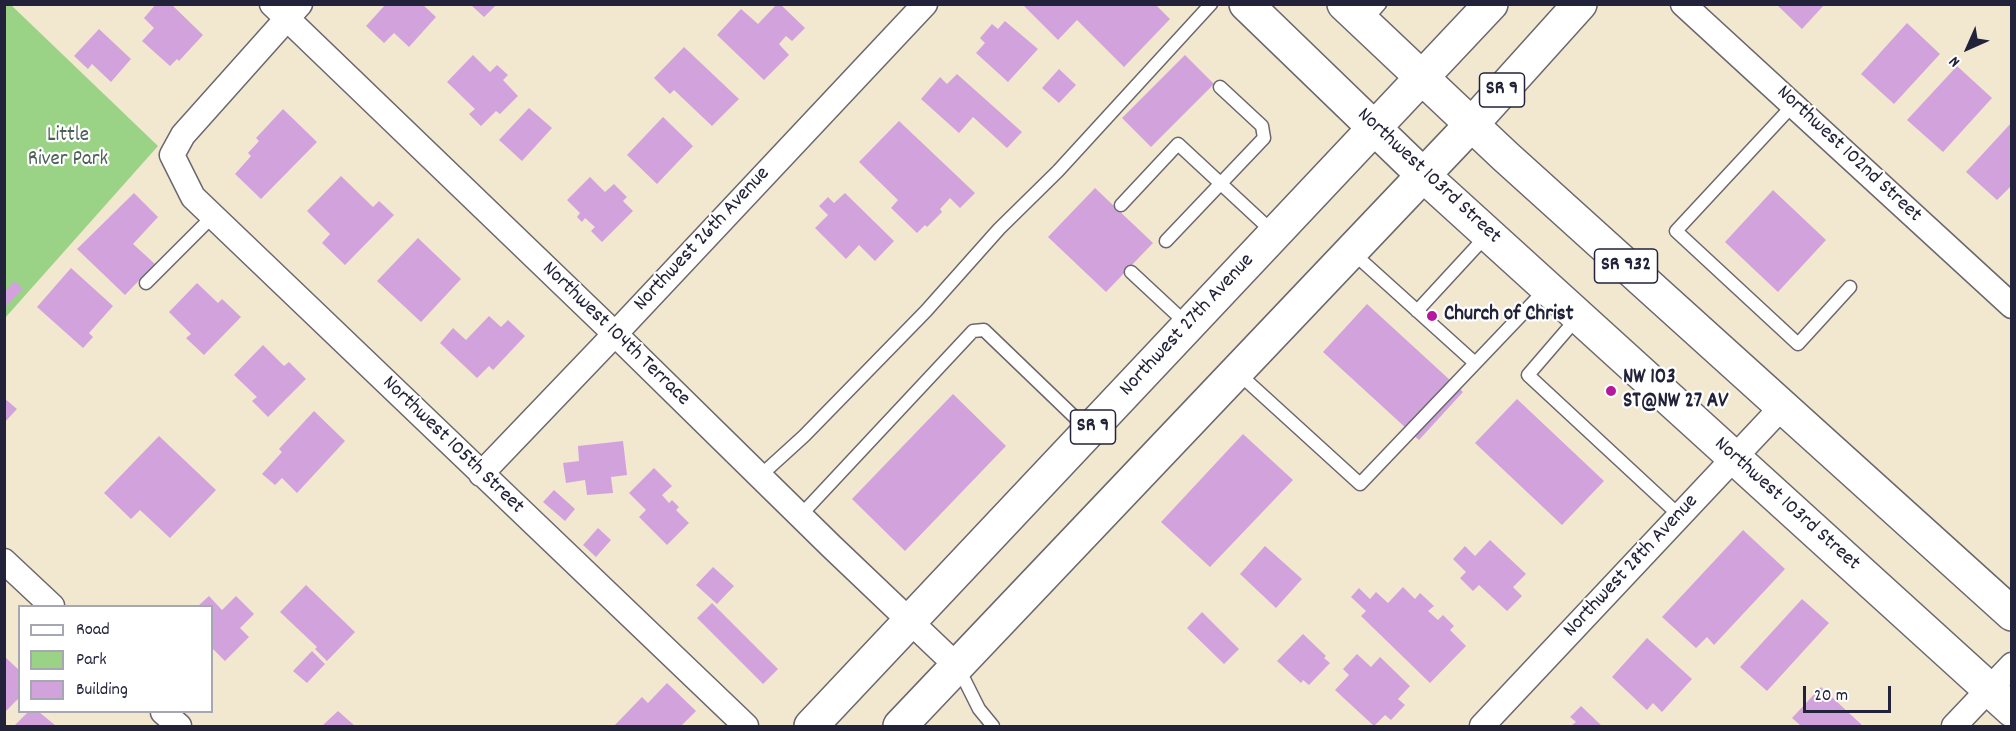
<!DOCTYPE html>
<style>
body{margin:0}
#map{position:relative;width:2016px;height:731px;overflow:hidden;background:#f2e8d0;font-family:Dekko,sans-serif}
canvas{display:block}
.frame{position:absolute;inset:0;border:6px solid #22223b;pointer-events:none}
.legend{position:absolute;left:18px;top:605px;width:195px;height:108px;box-sizing:border-box;background:#fff;border:2px solid #a7a7b1;margin:0;padding:8px 10px;list-style:none;font-size:18px;color:#22223b}
.legend li{display:flex;align-items:center;gap:12px;height:30px}
.legend b{width:30px;border:2px solid #a7a7b1}
.north{position:absolute;left:1938px;top:18px;width:60px;height:60px;-webkit-text-stroke:4px #fff;paint-order:stroke;rotate:225deg;font-size:16px;font-weight:700;line-height:24px;text-align:center;color:#22223b}
.north::after{content:'';display:block;margin:auto;width:21px;height:27px;background:#22223b;clip-path:polygon(50% 0,100% 100%,50% 72%,0 100%)}
.scale{position:absolute;left:1803px;top:686px;width:88px;height:27px;box-sizing:border-box;border:3px solid #22223b;border-top:0;padding-left:8px;font-size:18px;line-height:21px;white-space:nowrap;color:#22223b;-webkit-text-stroke:4px #fff;paint-order:stroke}
</style>
<div id="map">
<canvas width="2016" height="731"></canvas>
<div class="frame"></div>
<ul class="legend">
<li><b style="height:8px;background:#fff"></b>Road</li>
<li><b style="height:16px;background:#9ad386"></b>Park</li>
<li><b style="height:16px;background:#d2a2dd"></b>Building</li>
</ul>
<div class="north">N</div>
<div class="scale">20 m</div>
</div>
<script>
const c = document.querySelector('canvas').getContext('2d');
c.lineJoin = 'round';
function paint(path, color) { c.fillStyle = color; c.fill(path, 'evenodd'); }
function stroke(path, color, width, dash) { c.strokeStyle = color; c.lineWidth = width; c.lineCap = dash ? 'butt' : 'round'; c.setLineDash(dash || []); c.stroke(path); }
function drawText(font, color, halo, rows, align = 'center') {
  c.font = font + ' Dekko,sans-serif'; c.lineWidth = 4.5; c.setLineDash([]); c.textBaseline = 'middle'; c.strokeStyle = halo; c.fillStyle = color; for (const [text, x, y, turn = 0] of rows) {
    c.save(); c.translate(x, y); c.rotate((+turn || 0) * Math.PI / 180); c.textAlign = isNaN(turn) ? turn : align; if (halo) c.strokeText(text, 0, 0); c.fillText(text, 0, 0); c.restore();
  }
}
const green = new Path2D(`
 M10,4L158,146L5,318L4,5Z`);
const building = new Path2D(`
 M156,4H171L203,35L179,61L177,59L170,66L142,41L154,28L144,18Z
 M386,4H422L436,17L409,47L394,33L384,43L366,26Z
 M777,4H780L805,28L792,41L786,36L779,44L789,55L764,80L717,35L741,9L758,24Z
 M1022,4H1155L1170,19L1124,67L1077,20L1058,40Z
 M1776,4H1825L1802,29Z
 M471,5H496L484,17Z
 M1005,21L1038,49L1008,82L976,53L985,43L980,38L992,24L998,29Z
 M1907,23L1940,54L1894,104L1861,74Z
 M99,29L131,59L111,82L92,64L88,69L74,56Z
 M684,47L739,99L712,126L674,90L670,94L654,78Z
 M473,55L490,72L497,65L508,75L503,80L518,96L500,114L496,111L481,126L469,114L475,109L447,82Z
 M1185,55L1214,84L1151,147L1122,118Z
 M1957,66L1992,98L1943,152L1907,120Z
 M1059,69L1076,85L1059,103L1042,88Z
 M957,74L1022,132L1007,148L973,117L959,133L921,99L940,77L947,84Z
 M529,108L552,128L522,161L499,140Z
 M283,109L317,142L261,199L235,174L251,156L248,153L259,141L256,138Z
 M663,117L693,146L657,184L627,155Z
 M899,121L975,193L960,208L950,198L940,209L942,212L927,227L925,225L917,233L891,208L898,200L859,162Z
 M2012,122V185L1997,200L1966,172Z
 M341,176L373,207L379,201L394,215L345,265L322,243L330,234L307,211Z
 M590,177L605,192L614,184L627,197L623,201L633,211L602,242L591,231L595,227L585,218L582,222L577,217L580,213L567,200Z
 M1095,188L1153,243L1106,292L1048,237Z
 M1773,190L1826,240L1778,292L1725,242Z
 M134,193L158,217L133,244L155,264L125,295L77,249Z
 M845,193L894,241L875,261L859,245L846,259L815,228L828,215L819,206L828,197L834,203Z
 M418,238L461,279L421,322L377,281Z
 M71,268L113,306L89,333L93,337L83,348L37,307Z
 M15,281L23,289L4,308V292Z
 M197,283L218,303L222,299L241,317L204,355L186,338L191,334L169,312Z
 M1367,304L1463,392L1419,440L1323,352Z
 M489,316L501,327L508,320L525,336L493,370L489,366L477,378L440,343L453,328L466,340Z
 M263,345L284,366L289,362L306,379L268,417L252,401L257,397L234,375Z
 M953,394L1006,446L905,551L852,499Z
 M4,398L17,409L4,423Z
 M1517,399L1604,481L1562,525L1475,443Z
 M314,411L345,441L297,493L282,478L275,485L262,474L282,452L279,449Z
 M1243,434L1293,480L1210,567L1161,522Z
 M159,436L216,490L170,538L140,510L131,519L104,493Z
 M623,441L627,475L611,477L613,493L587,495L585,480L566,483L563,463L579,461L578,446Z
 M654,468L672,486L662,495L669,503L672,500L679,507L676,510L689,523L667,545L639,517L646,510L629,493Z
 M554,490L575,509L565,521L543,502Z
 M598,528L611,540L596,557L583,545Z
 M1743,530L1785,569L1714,645L1707,637L1696,648L1662,617Z
 M1490,540L1526,574L1513,587L1522,596L1507,611L1479,585L1473,591L1460,578L1466,572L1453,559L1465,546L1475,556Z
 M1265,546L1302,579L1276,608L1240,574Z
 M713,567L734,586L717,604L696,585Z
 M306,585L355,632L327,661L315,649L317,647L280,612Z
 M1403,587L1415,599L1420,593L1434,606L1428,611L1438,620L1443,615L1454,626L1450,630L1466,646L1430,683L1361,616L1366,611L1351,597L1359,588L1370,599L1376,592L1388,603Z
 M209,596L222,610L236,596L254,614L240,628L249,637L225,661L212,648V606H198Z
 M1802,599L1829,623L1767,691L1740,667Z
 M712,603L778,669L763,684L697,618Z
 M1202,612L1239,649L1224,664L1187,628Z
 M1303,634L1326,656L1324,658L1330,663L1309,685L1303,680L1301,683L1277,661Z
 M1647,638L1692,679L1662,712L1653,703L1647,710L1612,677Z
 M312,651L325,664L307,683L293,671Z
 M1357,654L1371,667L1380,657L1410,686L1398,699L1405,705L1391,720L1385,715L1374,726L1335,690L1349,675L1343,669Z
 M4,656L20,671V697L4,713Z
 M667,683L696,711L681,726H614L642,697L648,703Z
 M1821,687L1863,726H1801L1792,718Z
 M1581,706L1602,726H1571L1576,722L1570,717Z
 M338,711L355,726H322Z
 M28,712H39L56,726H14Z`);
const lane = new Path2D(`
 M1364,22L1380,4
 M1794,104L1676,231L1798,344L1850,287
 M1121,205L1178,144L1274,233
 M1166,241L1264,138L1262,126L1220,87
 M1352,252L1475,363
 M1131,272L1188,325
 M146,283L213,216
 M1417,311L1488,234
 M1578,317L1528,375L1680,516
 M1237,372L1360,484L1546,289
 M760,476L804,436L926,311L999,229L1058,171L1211,4
 M800,516L973,331L984,330L1088,430
 M958,667L979,709L993,726`);
const street = new Path2D(`
 M272,4L615,334L831,546L957,666
 M300,4L183,135L172,155L193,197L746,726
 M1683,4L2012,306
 M481,474L615,334L925,4
 M4,561L52,606
 M163,712L179,726
 M1482,726L1782,407
 M1954,726L2012,665`);
const primary = new Path2D(`
 M1246,4L1423,175L2012,710
 M1344,4L1505,156L2012,614
 M811,726L1491,4
 M900,726L1471,125L1580,4`);
const markers = [
 [1432,316,6,"#b5179e"],
 [1611,391,6,"#b5179e"]
];
const shields = [
 [1502,90,45],
 [1626,266,63],
 [1093,427,45]
];
const shieldNames = [
 ["SR 9",1502,90],
 ["SR 932",1626,266],
 ["SR 9",1093,427]
];
const parkNames = [
 ["Little",68,137],
 ["River Park",68,161]
];
const streetNames = [
 ["Northwest 102nd Street",1848,155,43],
 ["Northwest 103rd Street",1428,177,43],
 ["Northwest 26th Avenue",703,240,-47],
 ["Northwest 27th Avenue",1188,326,-47],
 ["Northwest 104th Terrace",615,335,44],
 ["Northwest 105th Street",452,446,44],
 ["Northwest 103rd Street",1786,505,42],
 ["Northwest 28th Avenue",1632,567,-47]
];
const poiNames = [
 ["Church of Christ",1444,316],
 ["NW 103",1623,379],
 ["ST@NW 27 AV",1623,403]
];
paint(green, '#9ad386');
paint(building, '#d2a2dd');
stroke(lane, '#6b676f', 15);
stroke(street, '#6b676f', 27);
stroke(primary, '#6b676f', 36);
stroke(lane, '#fff', 12);
stroke(street, '#fff', 24);
stroke(primary, '#fff', 33);
for (const [x, y, r, color] of markers) { const dot = new Path2D(); dot.arc(x, y, r, 0, 2 * Math.PI); c.fillStyle = color; c.fill(dot); stroke(dot, '#fff', 2); }
for (const [x, y, w] of shields) { const box = new Path2D(); box.roundRect(x - w / 2, y - 17, w, 34, 4.5); c.fillStyle = '#fff'; c.fill(box); stroke(box, '#22223b', 1.5); }
drawText('bold 20px', '#22223b', null, shieldNames);
drawText('21px', '#4c6055', '#fff', parkNames);
drawText('21px', '#22223b', '#fff', streetNames);
drawText('bold 21px', '#22223b', '#fff', poiNames, 'left');
</script>
